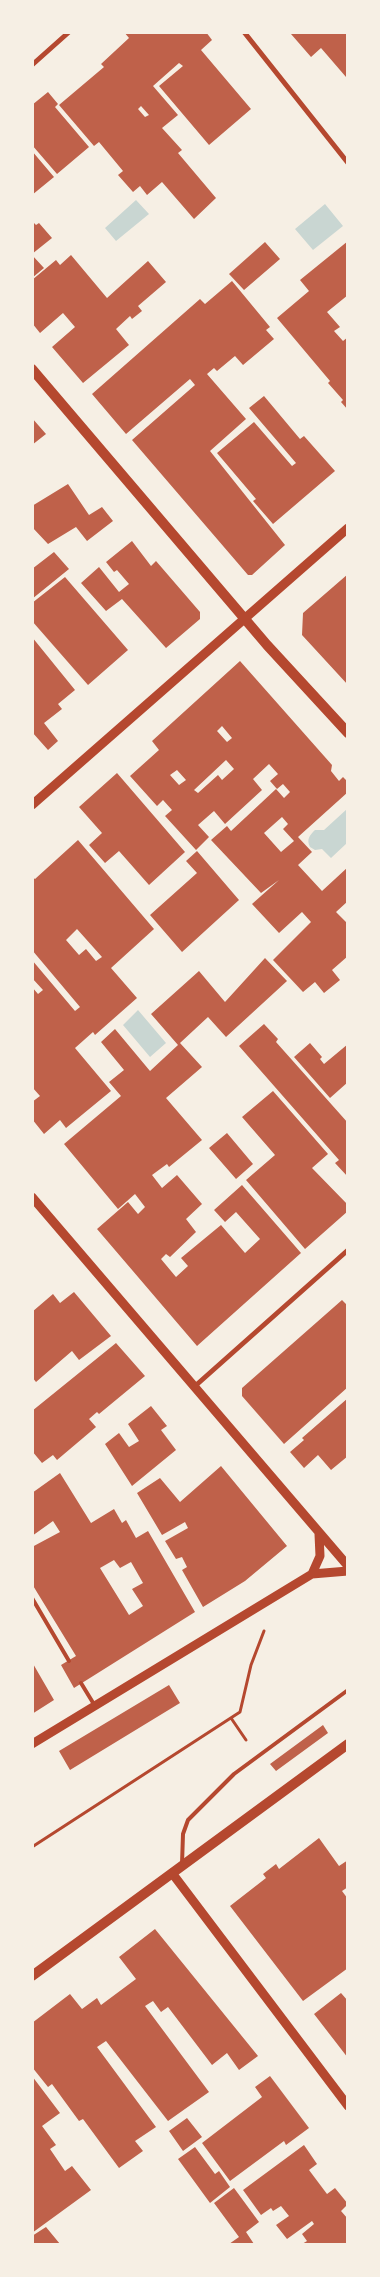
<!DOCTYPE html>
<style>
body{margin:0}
#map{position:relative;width:380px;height:2277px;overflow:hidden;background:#f6efe4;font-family:"Exo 2",sans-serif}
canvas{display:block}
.frame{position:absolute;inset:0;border:34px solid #f6efe4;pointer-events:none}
</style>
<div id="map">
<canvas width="380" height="2277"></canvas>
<div class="frame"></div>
</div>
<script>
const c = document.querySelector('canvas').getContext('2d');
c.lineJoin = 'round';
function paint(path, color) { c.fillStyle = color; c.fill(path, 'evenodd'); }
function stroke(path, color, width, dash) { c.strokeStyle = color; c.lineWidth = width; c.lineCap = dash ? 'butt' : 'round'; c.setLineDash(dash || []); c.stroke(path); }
const water = new Path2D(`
 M136,200L149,214L116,241L105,228Z
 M325,204L343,226L313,250L295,229Z
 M347,809V843L331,858L322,849L315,850L310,847C306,839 310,835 315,830H324Z
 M138,1010L166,1043L150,1057L123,1025Z`);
const building = new Path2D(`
 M124,32H206L212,40L201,50L251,109L209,145L159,86L183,66L179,63L153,86L178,115L162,128L182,150L178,153L216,198L194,219L162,182L147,195L140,186L133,192L118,175L123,171L99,142L94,146L59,105L104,67L101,64L129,38ZM141,106L149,115L145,117L138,109Z
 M293,32H348V75L346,77L321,48L311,57L291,34Z
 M48,92L58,104L55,107L89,147L57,174L32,145V105Z
 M32,151L54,177L32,195Z
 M32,221L36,225L39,223L52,238L32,254Z
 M348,241V295L327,312L340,327L334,331L343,341L348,337V410L341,402L343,400L328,383L330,381L277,318L309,291L300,280Z
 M265,242L280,259L244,290L229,274Z
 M32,255L44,268L32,278Z
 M71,255L107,298L148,261L166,282L138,306L142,311L132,319L130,316L116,329L129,345L83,383L52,347L75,327L63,313L40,333L32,323V280L56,260L60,265Z
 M232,281L270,327L266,330L274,339L243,365L235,356L217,371L214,368L207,374L246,419L210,451L285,545L252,575H248L132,440L195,385L190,379L126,434L92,394L200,299L205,304Z
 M264,396L300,439L304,436L335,471L273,524L253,501L256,499L217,453L254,422L292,466L296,463L249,408Z
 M32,418L46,434L32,445Z
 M68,484L89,515L102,507L113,521L87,541L76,527L48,544L32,527V506Z
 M132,541L151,566L156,561L200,612V619L166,648L122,599L106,611L81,583L99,567L119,592L129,584L117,570L114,572L106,562Z
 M54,552L69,569L32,599V569Z
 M348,574V685L302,635L303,613Z
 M65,577L128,650L88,685L32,621V603Z
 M32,637L75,690L58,704L62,709L44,723L58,741L48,750L32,732Z
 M240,661L332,765L331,771L339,781L343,777L348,782V792L298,837L312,852L298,865L322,891L348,867V901L336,912L348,924V956L332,970L340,980L324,993L315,982L303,992L273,960L311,922L302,912L279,933L252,904L279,880L261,893L211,840L227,826L231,831L276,789L284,798L290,792L283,784L277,789L270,781L278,774L269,764L253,779L262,790L225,824L214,811L198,825L209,837L196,850L165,816L172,810L163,800L157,806L130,776L159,750L152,741ZM222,726L232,738L227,742L217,731ZM226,760L234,769L222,780L218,775L198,793L194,790ZM177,770L186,780L179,785L170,775ZM282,817L288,824L283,829L294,841L281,852L264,833Z
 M117,773L185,852L149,885L119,851L105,863L89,845L102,833L79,807Z
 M78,840L154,929L111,968L137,998L95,1035L93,1032L75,1048L111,1091L66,1128L60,1120L44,1134L32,1119V1102L40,1096L32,1087V987L38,994L43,990L32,978V960L75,1011L80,1007L32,950V877L35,879ZM77,929L102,957L96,961L86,949L79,955L66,940Z
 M197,851L239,900L182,952L150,915L197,873L186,861Z
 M265,958L287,981L226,1037L208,1017L180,1043L202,1067L166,1098L202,1140L169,1167L167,1164L152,1175L162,1188L177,1175L202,1204L186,1219L196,1232L170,1257L166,1254L161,1259L176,1277L188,1266L181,1258L221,1225L245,1253L260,1239L236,1212L225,1222L214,1210L242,1185L301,1253L197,1346L97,1229L128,1202L138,1214L145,1207L135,1194L118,1209L64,1144L121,1096L109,1082L124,1070L101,1042L115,1029L150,1071L178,1045L151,1014L199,971L225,1002Z
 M264,1024L278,1039L276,1042L348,1123V1177L335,1163L339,1160L239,1046Z
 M310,1043L322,1057L320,1059L324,1064L348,1044V1082L330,1098L294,1057Z
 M273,1091L328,1154L312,1168L348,1205V1211L305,1249L246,1180L275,1155L242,1117Z
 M227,1133L253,1164L236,1179L209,1148Z
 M74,1292L111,1336L79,1360L72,1351L36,1382L32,1377V1312L53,1294L60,1303Z
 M342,1300L348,1306V1387L284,1444L242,1396V1388Z
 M116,1343L145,1376L99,1414L97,1412L89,1419L96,1427L57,1460L53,1455L42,1463L32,1451V1411Z
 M348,1398V1456L331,1470L318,1455L304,1468L290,1452L304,1440L302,1438Z
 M151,1406L167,1426L161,1430L176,1450L132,1486L105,1444L119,1433L129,1447L139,1441L128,1424Z
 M221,1466L287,1546L245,1581L203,1607L182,1570L187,1567L182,1557L176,1559L165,1541L188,1528L185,1522L162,1535L137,1493L160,1478L180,1502Z
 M60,1473L91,1523L114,1509L122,1523L126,1520L136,1538L148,1531L195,1612L74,1688L61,1665L76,1656L32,1584V1547L60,1532L53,1521L32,1536V1493ZM114,1560L120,1568L131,1562L143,1583L132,1589L143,1606L129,1615L100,1568Z
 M32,1662L54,1700L32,1714Z
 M169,1685L180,1703L70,1770L59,1751Z
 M323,1725L328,1733L276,1771L270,1764Z
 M319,1838L339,1866L348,1860V1887L342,1891L348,1899V1968L303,2001L230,1906L266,1878L263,1874L276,1864L279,1869Z
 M155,1929L258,2056L239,2070L227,2053L212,2065L168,2007L161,2012L153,2001L145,2006L209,2092L168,2121L106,2041L97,2047L156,2127L135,2141L143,2151L119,2168L83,2119L79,2121L52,2084L48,2087L32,2067V2023L70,1994L82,2009L97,1998L101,2005L136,1979L119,1957Z
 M341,1993L348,2001V2058L314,2014Z
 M32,2076L60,2113L42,2126L56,2145L50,2149L65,2171L72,2166L91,2190L32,2233Z
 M270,2076L309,2128L286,2145L284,2141L230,2181L202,2143L262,2097L255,2087Z
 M187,2118L202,2137L183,2151L169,2131Z
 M304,2145L317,2164L309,2170L327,2194L335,2188L348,2204L341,2211L348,2219V2244H302L307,2241L302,2234L314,2224L312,2221L287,2239L276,2225L289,2216L281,2206L273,2211L271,2208L261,2215L243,2190Z
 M195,2147L215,2174L219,2171L230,2187L210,2203L178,2159Z
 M234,2188L259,2222L246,2232L254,2244H229L239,2237L214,2203Z
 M46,2227L60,2244H32V2236Z`);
const path = new Path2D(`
 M231,1718L246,1740
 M32,1847L240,1712L251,1665L264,1631`);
const service = new Path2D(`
 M32,1598L69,1661
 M81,1683L95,1706
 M182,1864L183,1834L188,1820L234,1774L348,1690`);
const minor = new Path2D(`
 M244,32L348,163
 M32,65L69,32
 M194,1387L348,1250`);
const tertiary = new Path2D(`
 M32,805L348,528
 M32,1197L348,1566
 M312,1574L320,1556L319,1534
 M32,1744L312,1574L348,1571
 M172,1873L348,2106`);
const secondary = new Path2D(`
 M32,369L267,645L348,733
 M32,1976L348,1744`);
paint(water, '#c9d6d2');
paint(building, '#bf614a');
stroke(path, '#b5482f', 3);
stroke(service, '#b5482f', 4);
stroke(minor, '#b5482f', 5);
stroke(tertiary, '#b5482f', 9);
stroke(secondary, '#b5482f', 10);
</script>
